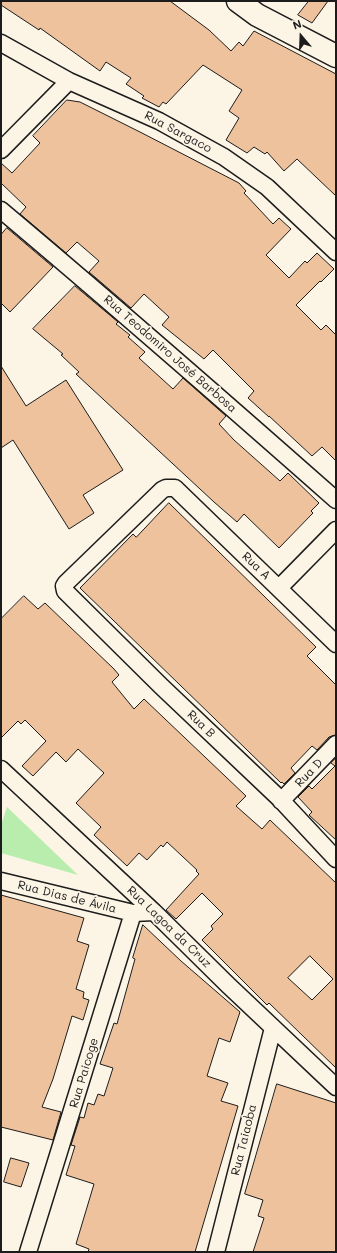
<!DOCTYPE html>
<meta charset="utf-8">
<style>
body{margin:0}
#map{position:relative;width:337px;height:1253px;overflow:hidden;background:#fcf5e5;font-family:Mali,sans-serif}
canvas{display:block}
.frame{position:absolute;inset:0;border:2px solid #1c1c1c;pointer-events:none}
.north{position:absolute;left:281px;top:16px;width:40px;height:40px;-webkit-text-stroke:3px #fcf5e5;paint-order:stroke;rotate:341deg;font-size:11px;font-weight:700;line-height:16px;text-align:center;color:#1c1c1c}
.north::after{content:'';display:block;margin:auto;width:14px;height:18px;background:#1c1c1c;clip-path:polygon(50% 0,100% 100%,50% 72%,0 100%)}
</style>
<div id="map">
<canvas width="337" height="1253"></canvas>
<div class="frame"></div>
<div class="north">N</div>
</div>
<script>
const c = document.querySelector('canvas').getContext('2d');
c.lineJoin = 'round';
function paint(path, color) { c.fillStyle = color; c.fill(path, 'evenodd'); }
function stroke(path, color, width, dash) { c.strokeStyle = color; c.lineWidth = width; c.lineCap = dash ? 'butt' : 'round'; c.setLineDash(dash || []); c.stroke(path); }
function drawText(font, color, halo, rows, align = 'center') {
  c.font = font + ' Mali,sans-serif'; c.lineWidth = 3.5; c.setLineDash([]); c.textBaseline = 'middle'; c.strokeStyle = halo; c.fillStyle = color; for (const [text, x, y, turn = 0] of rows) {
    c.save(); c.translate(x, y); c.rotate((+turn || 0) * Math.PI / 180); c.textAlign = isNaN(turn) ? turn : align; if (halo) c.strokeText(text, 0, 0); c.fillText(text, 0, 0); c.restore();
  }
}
const green = new Path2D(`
 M7,807L78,875L1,853V825Z`);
const building = new Path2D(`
 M1,1H170L209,30L231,51L239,42L243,46L254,31L336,74V196L297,159L284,171L267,152L265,154L254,147L247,153L226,140L239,118L229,111L242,90L203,65L166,104L163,102L159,107L142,98L144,96L126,84L131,78L106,62L100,71L40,28L39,30L1,5Z
 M309,1H328L312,23L298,15Z
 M67,100L80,102L140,132L239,183L246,191L244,193L273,224L279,218L291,229L266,255L289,278L305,261L307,263L317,253L334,269L321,282L320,281L296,305L321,330L326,325L336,335V461L322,447L312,456L269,416V417L248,398L254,391L213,350L204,359L162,325L169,317L144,294L131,308L89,272L99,261L77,242L66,253L20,214L26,207L1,183V163L12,173L40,143L33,136Z
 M7,228L53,267L10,312L1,303V235Z
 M75,286L118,322L116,324L130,335L128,337L145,352L139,358L173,389L183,378L226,416L219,424L234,440L280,481L288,473L319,503L311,511L313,513L279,548L244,514L237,522L214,502L76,374L79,372L61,355L63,354L33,329Z
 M1,366L26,406L66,380L123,470L83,495L94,513L69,529L13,440L1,448Z
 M169,503L316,647L307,656L336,685V735L329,737L317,750L312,746L291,768L295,773L284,784L282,782L281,783L80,588L133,534L136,537Z
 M24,596L38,609L45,603L114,669L119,675L112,682L134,709L144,699L246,796L236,806L262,829L270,820L336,883V1068L269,1003L267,1005L202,940L213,929L211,926L223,914L202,893L176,919L166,910L199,874L196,871L197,870L167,842L163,847L161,845L147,860L139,853L127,866L94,835L101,827L76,803L104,773L78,749L66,762L56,752L33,776L22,766L46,741L25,720L21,724L18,721L1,738V619ZM310,956L333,979L312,1000L288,978Z
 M336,758V840L309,815L312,812L298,797L309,786L312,789L335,766L331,763Z
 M1,895L84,918L77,941L89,945L76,989L84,992L83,998L89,1000L83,1020L72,1016L53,1079L42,1107L61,1112L53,1140L1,1127Z
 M143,925L181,961L240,1012L230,1042L219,1038L207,1076L228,1083L221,1101L238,1106L195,1252H88L89,1249L76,1244L94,1184L66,1175L75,1146L71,1145L80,1117L84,1118L88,1103L94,1105L98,1094L104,1096L113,1068L100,1064L114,1023L117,1024L135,959L133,958Z
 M277,1084L336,1103V1252H253L264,1218L258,1216L263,1200L245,1194Z
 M11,1158L29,1163L21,1187L4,1182Z`);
const street = new Path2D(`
 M1,43L69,81L159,121L224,157L267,187L336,252
 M1,150L69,81
 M1,210C114,305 225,402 336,500
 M279,588L336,530
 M336,644L175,488H166L162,490L66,583L64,586L65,591L161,686L280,799L336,859
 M1,769L154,912L228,985L336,1087
 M281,801L336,744
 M1,881L133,913
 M28,1252L133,913L154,912
 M216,1252L273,1028`);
const secondary = new Path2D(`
 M238,1L257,15L336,56`);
const streetNames = [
 ["Rua Sargaco",178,132,28],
 ["Rua Teodomiro José Barbosa",170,354,41],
 ["Rua A",256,566,44],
 ["Rua B",201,724,44],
 ["Rua D",309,773,-46],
 ["Rua Dias de Ávila",67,897,14],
 ["Rua Lagoa da Cruz",169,927,44],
 ["Rua Paicoge",84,1073,-73],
 ["Rua Taiaoba",244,1140,-76]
];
paint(green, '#b9edae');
paint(building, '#efc29e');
stroke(building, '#1c1c1c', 1);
stroke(street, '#1c1c1c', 19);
stroke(secondary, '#1c1c1c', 25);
stroke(street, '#fcf5e5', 16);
stroke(secondary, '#fcf5e5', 22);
drawText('12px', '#1c1c1c', '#fcf5e5', streetNames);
</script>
